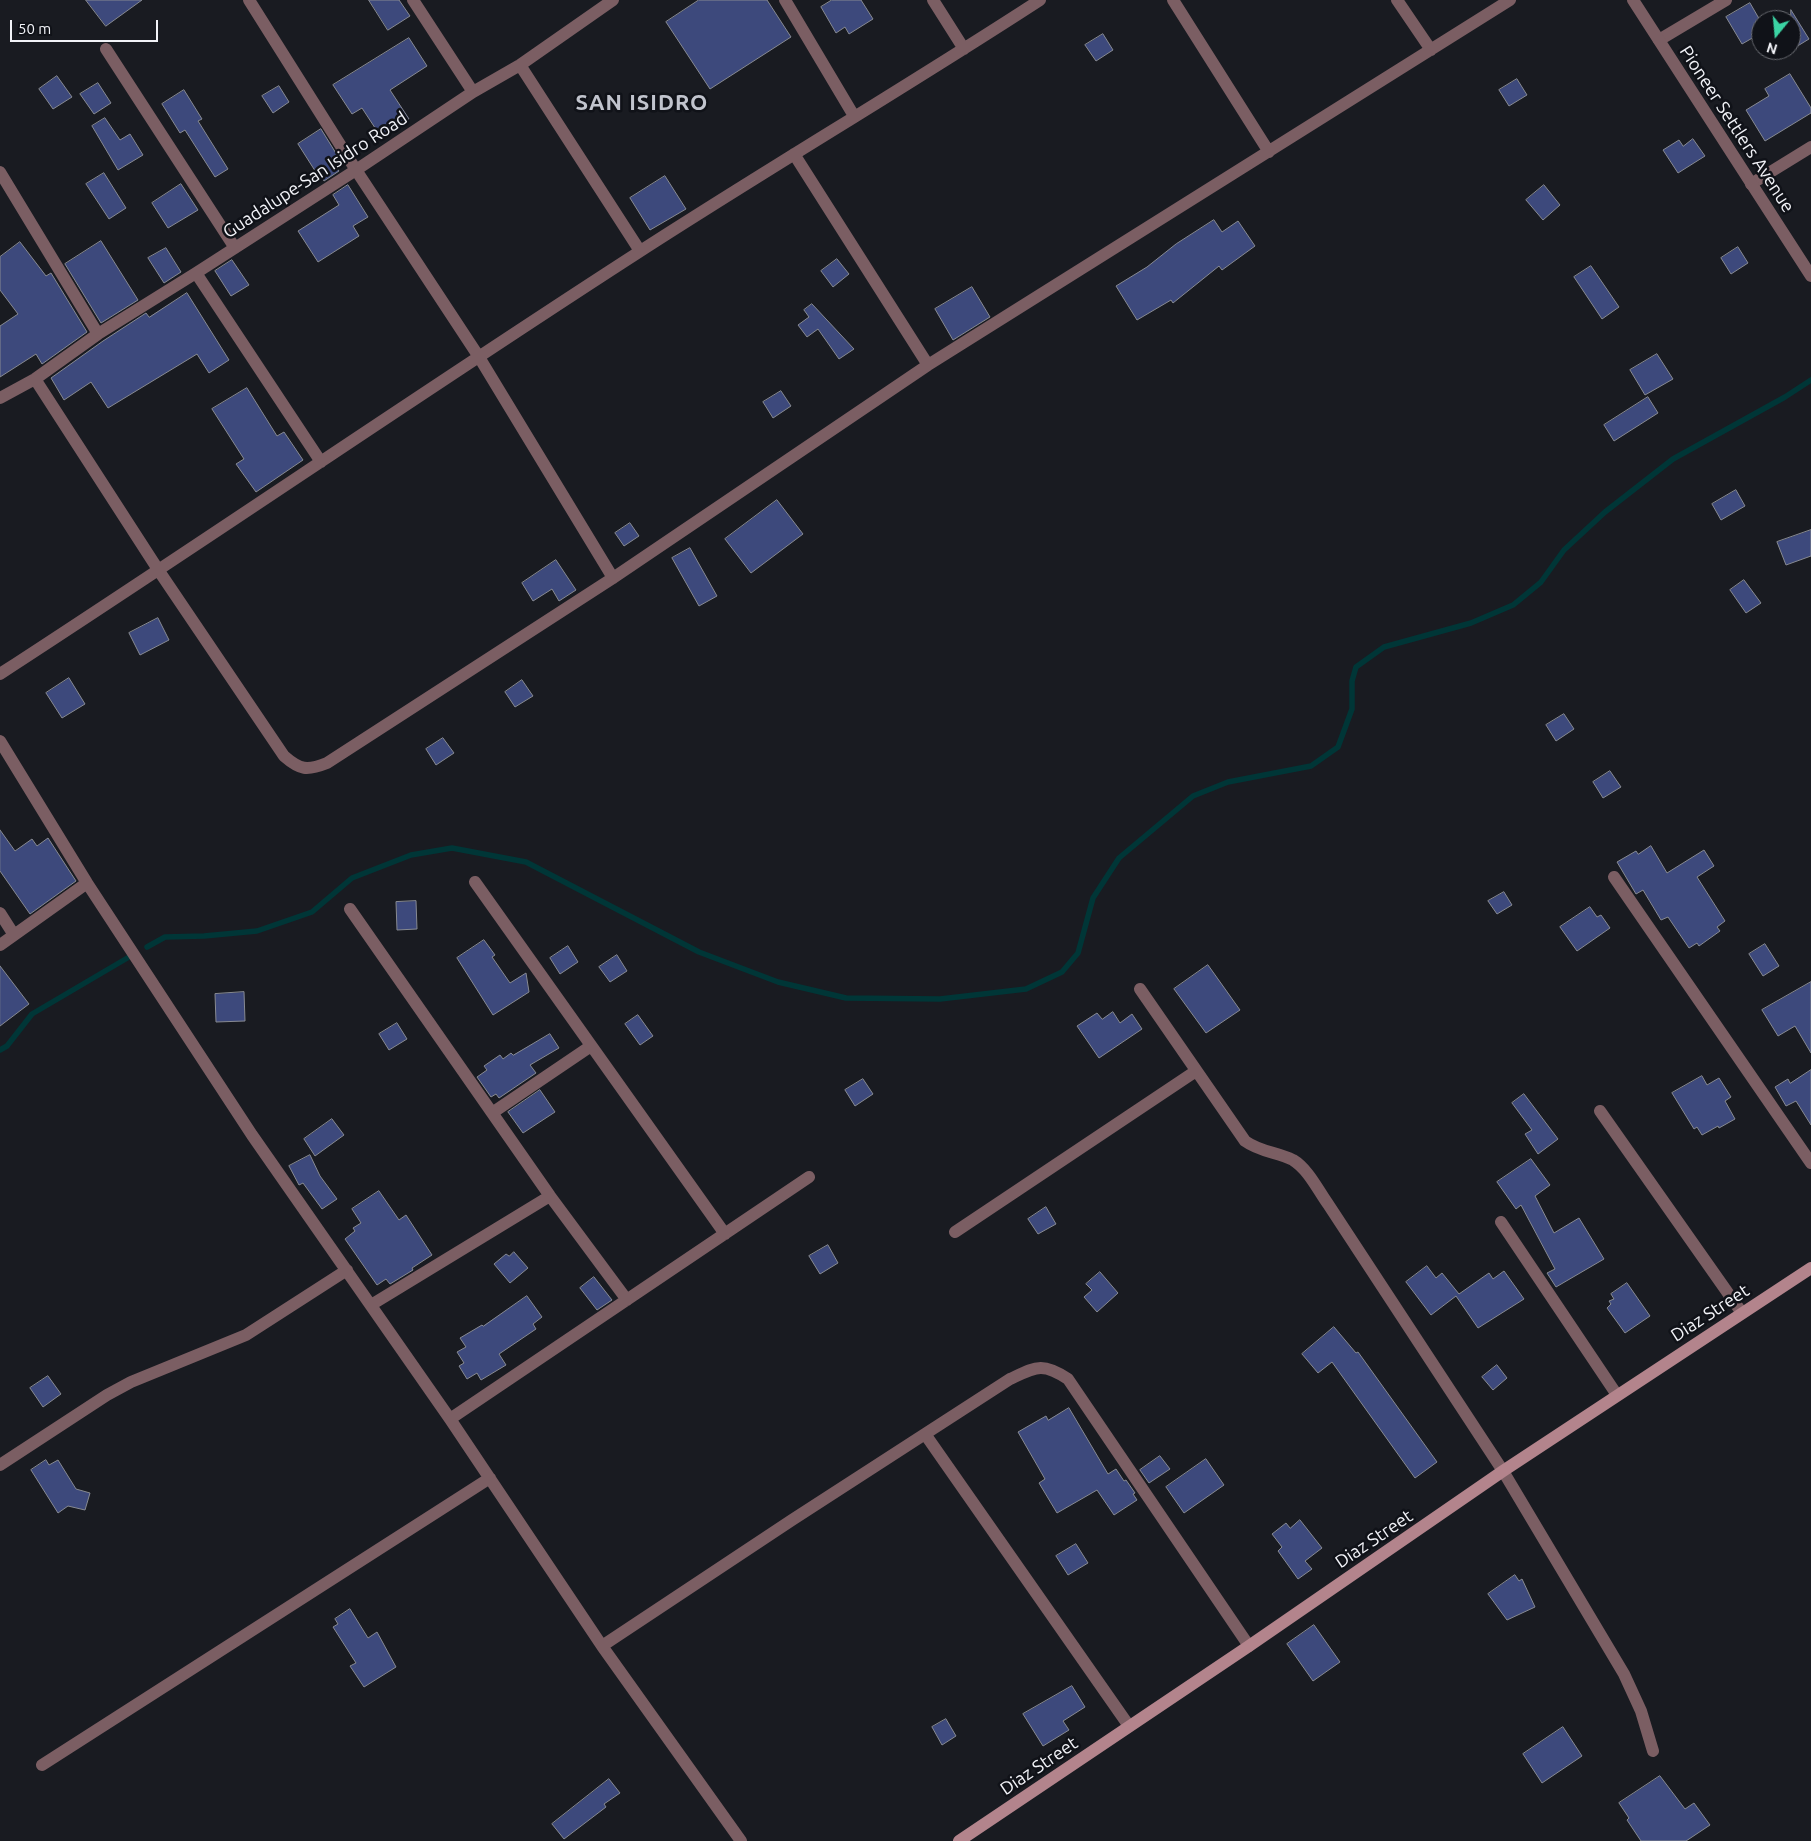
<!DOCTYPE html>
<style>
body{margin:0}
#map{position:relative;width:1811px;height:1841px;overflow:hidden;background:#191b21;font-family:Ubuntu,sans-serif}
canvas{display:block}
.north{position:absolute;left:1751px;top:10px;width:50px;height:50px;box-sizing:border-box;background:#101218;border:1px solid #6a6c72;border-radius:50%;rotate:197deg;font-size:14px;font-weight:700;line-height:20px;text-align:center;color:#f2f3f8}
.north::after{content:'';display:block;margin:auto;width:18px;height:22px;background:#3bd4a4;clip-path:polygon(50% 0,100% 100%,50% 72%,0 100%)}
.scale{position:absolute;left:10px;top:20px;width:148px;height:22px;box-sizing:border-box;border:2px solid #f2f3f8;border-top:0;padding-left:6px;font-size:15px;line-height:18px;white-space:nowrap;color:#f2f3f8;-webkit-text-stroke:4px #101218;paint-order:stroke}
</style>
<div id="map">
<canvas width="1811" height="1841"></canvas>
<div class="north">N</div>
<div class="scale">50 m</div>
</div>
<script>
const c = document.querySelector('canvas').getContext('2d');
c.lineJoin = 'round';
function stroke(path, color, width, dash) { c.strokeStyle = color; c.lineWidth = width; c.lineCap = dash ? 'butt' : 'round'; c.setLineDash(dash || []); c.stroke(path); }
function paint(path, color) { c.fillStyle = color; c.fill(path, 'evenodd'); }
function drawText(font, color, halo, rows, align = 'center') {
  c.font = font + ' Ubuntu,sans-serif'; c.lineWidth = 5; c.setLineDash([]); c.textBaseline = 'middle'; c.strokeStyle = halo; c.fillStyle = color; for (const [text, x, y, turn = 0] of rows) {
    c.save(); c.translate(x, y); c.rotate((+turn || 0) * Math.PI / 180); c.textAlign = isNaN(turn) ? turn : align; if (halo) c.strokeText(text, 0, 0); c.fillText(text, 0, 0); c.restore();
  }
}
const stream = new Path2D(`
 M147,947L165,937L204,936L257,931L312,912L352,878L411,855L452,848L526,862L699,952L778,982L846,998L940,999L1026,989L1062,972L1078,953L1093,898L1119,858L1193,796L1228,782L1311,766L1338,747L1352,709V681L1356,667L1384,647L1471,623L1513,605L1541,582L1564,550L1605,512L1673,459L1785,397L1811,380
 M0,1050L7,1046L32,1014L129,957`);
const building = new Path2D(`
 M86,0H142L106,26Z
 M369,0H399L410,16L388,30Z
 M699,0H767L791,37L710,89L666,22Z
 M832,0H861L873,19L849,34L845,27L836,33L821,7Z
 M1750,3L1761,22V33L1742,44L1726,17Z
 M1791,10L1809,39L1791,50Z
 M1103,34L1113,50L1096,61L1085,45Z
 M409,38L427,66L390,90L409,119L381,137L362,108L352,114L333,85Z
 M1790,74L1811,108V113L1765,141L1746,110L1769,96L1765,89Z
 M57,76L72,97L53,109L39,89Z
 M1517,79L1527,95L1509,106L1499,90Z
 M98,83L111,103L94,114L80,94Z
 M279,86L289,102L273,113L262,96Z
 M184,90L202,119L198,121L228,169L215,177L185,130L180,133L162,104Z
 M105,118L120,140L130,134L143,155L118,170L92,126Z
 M321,129L342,163L336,167L339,171L324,181L321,176L319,177L298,144Z
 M1693,139L1705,156L1678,173L1663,150L1679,140L1683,146Z
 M104,173L126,208L109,219L86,184Z
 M665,176L686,209L650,230L630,198Z
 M181,184L198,210L168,228L152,203Z
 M348,185L368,217L353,226L359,236L318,262L298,231L339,205L333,195Z
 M1544,185L1560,205L1543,220L1526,200Z
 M1214,220L1222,232L1238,221L1255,246L1222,270L1219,266L1173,303L1171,300L1137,320L1116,286L1147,267L1176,244Z
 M101,241L138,300L101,323L65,264Z
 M20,242L46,276L51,273L87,332L42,364L36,354L0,377V326L18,314L0,290V257Z
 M1738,247L1748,263L1731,274L1721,258Z
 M166,248L181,272L164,283L148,258Z
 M837,259L849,274L833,287L821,271Z
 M232,260L249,285L231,296L215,271Z
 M1591,266L1619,307L1602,319L1574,277Z
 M972,287L990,317L953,340L935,309Z
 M187,293L229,360L209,373L197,354L108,408L91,382L64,400L51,378L103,341L146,313L149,317Z
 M812,304L854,349L839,359L818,329L807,337L798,325L809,317L804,310Z
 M1657,354L1673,379L1645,395L1630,370Z
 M247,388L277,436L284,432L303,460L256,492L236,464L244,459L212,409Z
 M781,391L791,406L773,418L763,402Z
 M1648,397L1658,413L1614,441L1604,425Z
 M1736,490L1745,506L1721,520L1712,504Z
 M777,500L803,534L751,573L725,539Z
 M630,523L639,536L624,546L615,533Z
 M1811,530V556L1786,565L1777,542Z
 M690,548L717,596L699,606L672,558Z
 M556,560L576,590L559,601L552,589L533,601L522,583Z
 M1744,580L1761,603L1746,613L1730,590Z
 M158,618L169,640L140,655L129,633Z
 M69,678L85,704L62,718L46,693Z
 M522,680L533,696L515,707L505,692Z
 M1564,714L1574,729L1556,741L1546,725Z
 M443,738L454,753L436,765L426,749Z
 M1610,771L1621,787L1603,798L1593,782Z
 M0,830L15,851L32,839L37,846L48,838L76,881L30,914L0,871Z
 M1651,846L1667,873L1704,850L1714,866L1697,877L1725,921L1717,927L1720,931L1699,946L1697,943L1689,948L1668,917L1661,920L1643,890L1636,894L1617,862L1636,851L1638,854Z
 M1504,892L1512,905L1497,914L1488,901Z
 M416,901L417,929L397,930L396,902Z
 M1590,907L1597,917L1601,915L1610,928L1577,951L1560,927Z
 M484,940L495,955L492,957L510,983L526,973L529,992L493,1015L457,958Z
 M1765,944L1779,966L1763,976L1749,954Z
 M568,946L578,962L560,974L550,958Z
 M617,955L627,971L610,982L599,967Z
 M1208,965L1240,1010L1206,1033L1174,989Z
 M0,966L29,1004L0,1026Z
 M1811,982V1053L1795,1026L1778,1036L1762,1010Z
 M244,992L245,1021L216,1022L215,994Z
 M1113,1012L1120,1023L1132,1014L1142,1029L1099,1058L1077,1026L1097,1013L1102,1019Z
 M638,1015L653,1036L640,1045L625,1024Z
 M397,1023L407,1039L389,1050L379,1034Z
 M550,1034L559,1048L530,1065L536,1073L499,1098L496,1094L491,1097L477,1077L487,1070L484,1066L500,1055L503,1059L511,1053L513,1055Z
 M1811,1070V1125L1796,1101L1786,1106L1775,1087L1788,1079L1790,1083Z
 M1702,1076L1707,1085L1719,1078L1731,1097L1725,1101L1735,1119L1719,1128L1718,1126L1702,1135L1697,1127L1694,1129L1672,1093Z
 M863,1079L873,1094L855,1106L845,1090Z
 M540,1090L555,1112L523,1133L508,1112Z
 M1524,1094L1558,1139L1538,1154L1525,1134L1532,1130L1512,1103Z
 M332,1119L344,1135L315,1156L304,1139Z
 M310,1155L320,1176L337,1199L322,1209L303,1183L299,1185L289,1166Z
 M1531,1159L1550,1185L1535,1196L1554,1233L1579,1218L1604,1259L1556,1287L1547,1273L1555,1269L1521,1205L1516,1209L1497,1182Z
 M379,1191L399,1220L406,1215L432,1255L412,1268L413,1270L390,1284L386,1279L377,1285L345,1239L355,1231L353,1228L361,1223L352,1209Z
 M1046,1207L1056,1224L1038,1234L1028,1219Z
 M828,1245L838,1263L820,1274L809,1256Z
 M514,1252L528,1268L510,1283L494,1264L506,1254L509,1256Z
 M1427,1266L1436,1278L1442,1273L1459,1294L1489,1273L1493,1279L1504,1271L1524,1299L1478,1328L1456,1296L1431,1315L1406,1282Z
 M1100,1272L1118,1293L1097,1312L1084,1297L1092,1290L1086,1284Z
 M594,1277L612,1300L597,1310L580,1288Z
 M1627,1283L1650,1316L1625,1333L1607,1308L1611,1304L1609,1301L1614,1299L1611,1294Z
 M527,1296L542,1317L533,1324L536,1329L499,1354L506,1365L481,1380L477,1373L467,1379L459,1366L464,1363L457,1352L466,1347L460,1338L482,1325L483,1326Z
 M1334,1327L1356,1353L1358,1352L1437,1462L1415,1478L1332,1362L1318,1373L1302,1354Z
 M1497,1365L1507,1378L1493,1390L1482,1377Z
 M48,1376L61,1394L43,1407L30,1388Z
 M1069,1408L1108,1474L1116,1469L1124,1481L1126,1480L1135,1493L1133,1494L1137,1500L1114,1515L1097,1490L1057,1513L1039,1483L1045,1479L1018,1432L1046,1416L1048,1420Z
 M1160,1456L1170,1469L1149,1483L1140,1470Z
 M1206,1459L1224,1485L1184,1513L1166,1487Z
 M46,1460L49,1465L58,1460L76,1489L90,1493L85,1510L68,1506L58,1513L31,1470Z
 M1300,1520L1322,1548L1305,1561L1312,1569L1298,1579L1278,1551L1282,1547L1272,1534L1286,1523L1290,1528Z
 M1076,1544L1088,1563L1068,1575L1056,1556Z
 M1515,1575L1519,1581L1522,1579L1535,1607L1507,1620L1488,1594Z
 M350,1609L368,1638L377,1632L396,1667L364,1687L350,1666L356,1663L333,1627L338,1624L335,1619Z
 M1314,1625L1340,1662L1313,1681L1287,1644Z
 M1072,1686L1085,1707L1063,1721L1069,1730L1043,1746L1023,1714Z
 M946,1719L956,1736L942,1745L932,1727Z
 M1563,1727L1582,1756L1542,1783L1523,1754Z
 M1660,1776L1685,1809L1694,1803L1710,1825L1686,1841H1641L1627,1820L1629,1818L1619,1803Z
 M609,1779L620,1793L604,1804L606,1807L564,1839L552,1824Z`);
const minor = new Path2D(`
 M249,0L356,170L479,357L613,578
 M413,0L473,92
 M785,0L854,116
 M933,0L964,49
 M1173,0L1269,152
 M1397,0L1431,50
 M1659,40L1726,0
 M106,49L235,248
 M520,65L640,251
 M794,154L928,365
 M0,172L98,334
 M1751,184L1811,147
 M196,273L321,462
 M35,379L159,571L284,756C300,770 307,771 327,763L613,578L928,365L1510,0
 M0,398L35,379L98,334L196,273L356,170L473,92L520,65L613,0
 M0,674C214,535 425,390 639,252C772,166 908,86 1040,0
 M0,741L87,883L252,1135L450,1419L602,1646L741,1841
 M1614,877L1811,1163
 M475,882L725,1234
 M350,909L550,1196L627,1300
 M0,913L14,935
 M0,945L87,883
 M1140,989L1245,1141C1260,1152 1277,1152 1293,1160C1308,1169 1318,1190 1328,1204L1503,1471L1624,1674L1641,1711L1653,1751
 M1600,1111L1742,1313
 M492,1113L591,1046
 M1501,1222L1617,1395
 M955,1232L1196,1071
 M371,1305L550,1196
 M450,1419L809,1177
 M925,1434L1129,1726
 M0,1465L107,1395L131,1382L246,1335L347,1270
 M602,1646L792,1520L1010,1379C1036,1367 1042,1362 1068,1379L1249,1646
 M42,1765L490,1478`);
const tertiary = new Path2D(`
 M1633,0L1811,276`);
const secondary = new Path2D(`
 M959,1841L1249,1646L1503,1471L1811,1268`);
const streetNames = [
 ["Pioneer Settlers Avenue",1737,129,57],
 ["Guadalupe-San Isidro Road",315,175,-33],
 ["Diaz Street",1710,1313,-33],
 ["Diaz Street",1374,1539,-34],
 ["Diaz Street",1039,1766,-34]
];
const districtNames = [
 ["SAN ISIDRO",642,103]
];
stroke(stream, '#003637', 5.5);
paint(building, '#3d497c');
stroke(building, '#878a92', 1);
stroke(minor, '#7b5e63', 12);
stroke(tertiary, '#7b5e63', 12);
stroke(secondary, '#b3848c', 12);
drawText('18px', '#f2f3f8', '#101218', streetNames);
c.letterSpacing = '1px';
drawText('bold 22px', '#c1c4cd', '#101218', districtNames);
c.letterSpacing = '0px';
</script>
